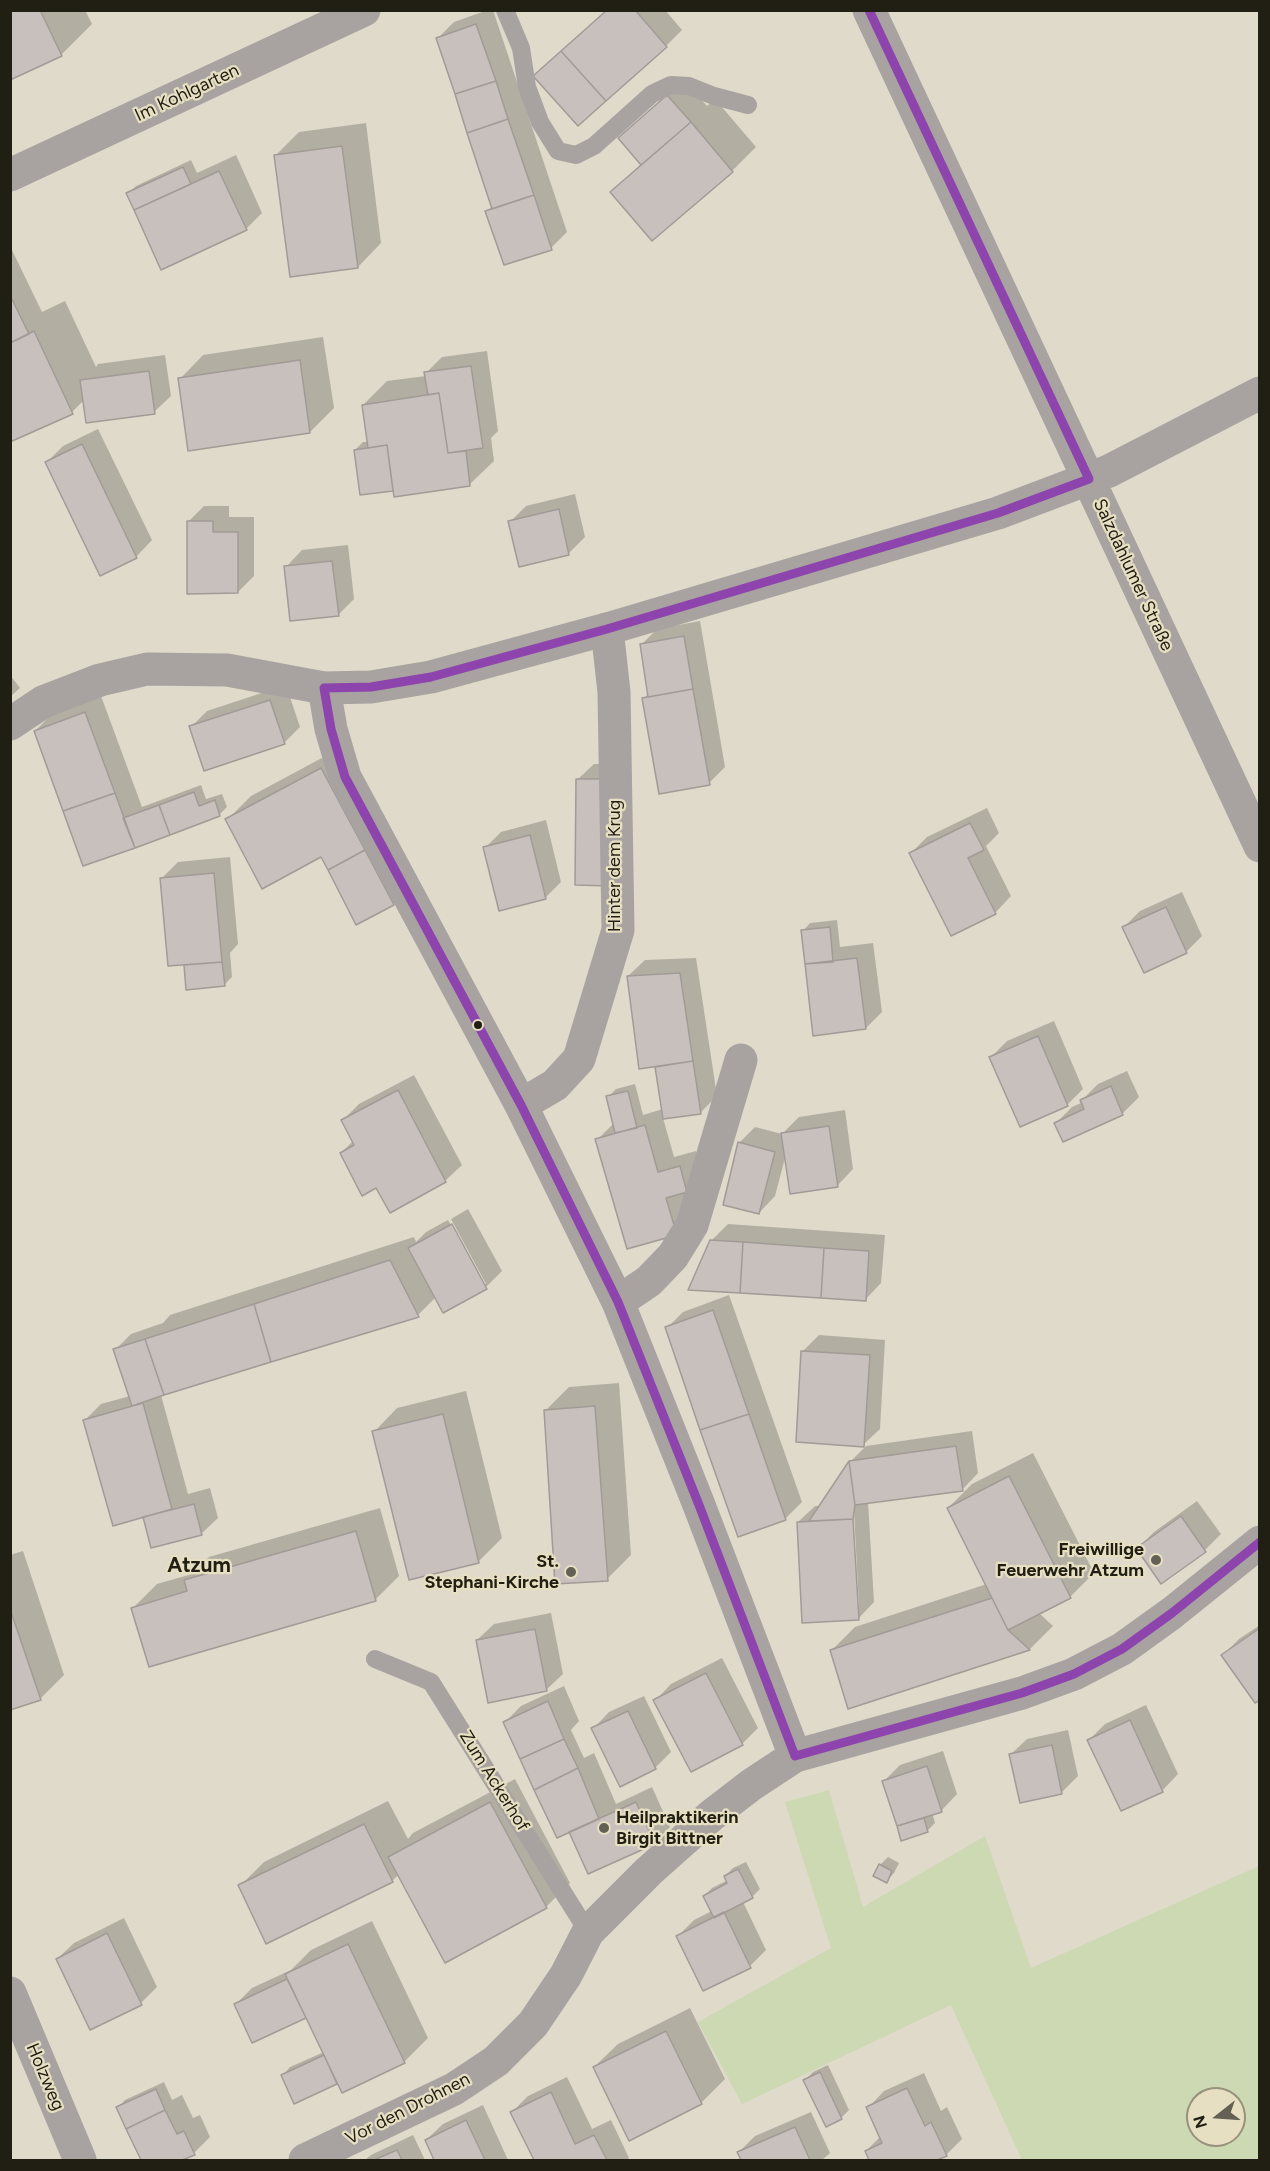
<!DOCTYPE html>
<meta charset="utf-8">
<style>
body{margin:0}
#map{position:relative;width:1270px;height:2171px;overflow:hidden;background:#dfdaca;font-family:Figtree,sans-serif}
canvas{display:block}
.frame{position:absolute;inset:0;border:12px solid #211e13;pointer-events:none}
.north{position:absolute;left:1186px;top:2087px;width:60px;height:60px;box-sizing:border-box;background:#e7dfc2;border:2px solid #98927c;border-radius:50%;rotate:253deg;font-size:16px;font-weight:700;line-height:24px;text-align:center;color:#211e13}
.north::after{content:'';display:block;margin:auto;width:21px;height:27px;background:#646053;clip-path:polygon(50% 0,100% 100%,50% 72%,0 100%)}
</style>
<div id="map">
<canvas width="1270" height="2171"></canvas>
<div class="frame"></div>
<div class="north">N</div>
</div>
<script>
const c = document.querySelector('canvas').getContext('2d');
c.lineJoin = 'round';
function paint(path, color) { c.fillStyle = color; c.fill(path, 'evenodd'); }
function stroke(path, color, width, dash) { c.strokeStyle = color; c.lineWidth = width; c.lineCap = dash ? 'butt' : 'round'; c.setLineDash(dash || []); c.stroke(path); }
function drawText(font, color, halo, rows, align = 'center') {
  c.font = font + ' Figtree,sans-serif'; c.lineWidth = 4.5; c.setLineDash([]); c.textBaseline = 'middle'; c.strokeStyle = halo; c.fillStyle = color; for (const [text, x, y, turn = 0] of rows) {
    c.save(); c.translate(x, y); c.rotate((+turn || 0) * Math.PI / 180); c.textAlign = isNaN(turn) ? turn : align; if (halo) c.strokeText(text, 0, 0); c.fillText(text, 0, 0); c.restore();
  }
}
const green = new Path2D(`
 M829,1790L863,1907L985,1836L1031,1968L1259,1866V2160H1022L951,2005L742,2104L698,2022L831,1948L785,1802ZM1198,2099H1234V2135H1198Z`);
const shadow = new Path2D(`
 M10,10H85L92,24L61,55Z
 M488,10H493L567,232L551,248L487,211L493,206L438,38L454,22Z
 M607,10H665L682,30L666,46Z
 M684,80L707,106L715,99L756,147L732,171L652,239L612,192L642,163L620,138Z
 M366,123L381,243L358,267L275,156L299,132Z
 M236,155L262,213L246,229L128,194L136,186L191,160L197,173Z
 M10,246L42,312L65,301L96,367L98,364L165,355L171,396L154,412L84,400L72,412L10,441Z
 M323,337L334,408L310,432L180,379L203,355Z
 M487,351L498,431L491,438L494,461L470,484L395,487L393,489L355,450L363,442H368L363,405L387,381L426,376V373L442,357Z
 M98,429L152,540L136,557L46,463L63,446Z
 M575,494L585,537L569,553L510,522L526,506Z
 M204,506H229V517H254V576L238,592L188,522Z
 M348,545L354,599L338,615L286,567L302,550Z
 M700,621L725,767L709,783L643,699L649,693L641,645L657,629Z
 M10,675L20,688L10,697Z
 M286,685L300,727L284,743L191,727L207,711Z
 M101,696L142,807L201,785L206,799L222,794L227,807L219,815L84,864L35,731L51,715Z
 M346,745L409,888L393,904L322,855L227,820L251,796Z
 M594,764H627L626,868L577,780Z
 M987,808L999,833L986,846L1011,896L995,913L911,853L927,837Z
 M546,820L561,882L545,898L485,848L501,832Z
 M230,857L238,944L230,953L232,977L224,985L185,966L188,963L161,879L178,862Z
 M1182,892L1202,936L1186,952L1124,927L1140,911Z
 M837,920L840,947L873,943L882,1012L866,1028L803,931L810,923Z
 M696,958L717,1096L701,1112L663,1118L674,1157L696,1151L702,1174L692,1217L676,1233L597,1140L613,1124L608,1097L616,1089L635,1084L643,1115L663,1109L656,1065L628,976L645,960Z
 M1054,1021L1083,1089L1067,1105L991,1057L1007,1041Z
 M1127,1071L1139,1097L1123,1113L1064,1140L1056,1123L1072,1107L1083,1102L1082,1100L1098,1084Z
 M414,1075L462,1165L445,1181L377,1186L341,1153L353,1141L343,1120L359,1104Z
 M845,1110L853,1169L837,1186L786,1154L775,1196L759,1213L739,1143L755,1127L782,1134L799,1117Z
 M468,1209L502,1271L486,1287L436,1297L418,1315L161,1395L188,1494L210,1488L218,1518L201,1534L144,1515L85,1420L101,1404L130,1396L115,1350L131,1334L163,1323L170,1315L414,1237L416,1242L426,1232L448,1220L483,1284H486L451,1219Z
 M728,1224L885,1235L881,1283L865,1300L711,1241Z
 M729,1295L802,1502L786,1518L739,1535L667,1328L683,1312Z
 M819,1335L885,1340L880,1429L863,1445L803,1351Z
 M619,1383L631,1555L607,1579L545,1411L569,1387Z
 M466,1391L502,1538L478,1562L374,1432L397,1408Z
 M972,1431L978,1473L962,1490L868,1502L874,1602L858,1619L798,1522L815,1506H821L850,1462L866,1446ZM851,1511H854L859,1606H856Z
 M1033,1453L1094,1573L1070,1597L1039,1613L1053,1626L1030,1649L849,1707L831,1651L855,1627L987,1584L948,1508L972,1484Z
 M1197,1501L1221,1534L1205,1550L1162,1582L1138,1548L1154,1532Z
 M380,1508L399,1576L375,1600L133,1608L157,1584L192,1574L209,1557Z
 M23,1551L64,1675L40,1699L10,1709V1555Z
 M551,1613L563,1674L546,1690L477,1640L494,1624Z
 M1260,1625V1698L1223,1655L1239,1639Z
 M722,1658L758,1728L742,1744L655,1701L671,1684Z
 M564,1686L579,1721L571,1730L584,1758L594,1753L616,1804L652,1787L670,1827L654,1843L570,1830L505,1722L521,1706Z
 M644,1696L671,1752L655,1768L593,1729L609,1712Z
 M1146,1705L1178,1774L1162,1791L1089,1740L1105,1724Z
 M1068,1730L1078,1776L1062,1792L1010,1755L1027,1739Z
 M943,1751L957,1794L941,1811L932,1813L935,1823L927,1831L902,1839L884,1781L900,1765Z
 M515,1779L570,1883L546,1907L445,1961L399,1874L392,1881L267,1942L240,1886L264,1862L388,1801L408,1839L413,1833Z
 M888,1857L899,1863L894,1873L887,1881L880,1865Z
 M746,1862L760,1889L752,1897L743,1902L766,1950L750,1966L678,1936L694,1920L712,1911L704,1896L712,1888L728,1880L725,1876L733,1868Z
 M124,1918L157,1987L141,2003L57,1959L74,1943Z
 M372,1921L428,2038L404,2062L336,2083L283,2075L290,2067L324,2052L306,2015L305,2017L236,2004L252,1988L291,1970L311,1950Z
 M690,2008L725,2079L701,2103L594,2067L618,2044Z
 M828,2065L849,2110L841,2118L805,2080L813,2072Z
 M924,2073L941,2111L947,2107L962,2139L946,2155L934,2160H871L866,2151L881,2136L868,2108L884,2091Z
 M567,2077L592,2129L611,2120L629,2158L627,2160H535L512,2112L528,2096Z
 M164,2082L172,2100L182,2095L193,2118L200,2115L210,2137L194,2153L179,2160H142L118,2108L125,2100Z
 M483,2105L508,2160H436L426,2140L443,2124Z
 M811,2112L830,2153L822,2160H743L739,2152L755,2136Z
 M413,2135L425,2160H365L371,2155Z`);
const building = new Path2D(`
 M10,10H40L62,56L10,80Z
 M607,10H635L667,47L606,101L561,51Z
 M476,24L496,81L455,94L436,38Z
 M561,51L606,101L578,126L533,76Z
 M496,81L508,119L467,133L455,94Z
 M667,95L691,122L641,165L618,138Z
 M508,119L534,195L492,209L467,133Z
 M691,122L733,172L652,241L610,192Z
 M342,146L358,268L290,277L274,155Z
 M183,167L191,184L134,210L126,193Z
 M219,171L247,230L161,270L134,210Z
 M534,195L552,250L504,265L485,211Z
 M10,295L29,334L10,343Z
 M34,331L73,414L10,442V343Z
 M300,360L310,433L188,451L178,378Z
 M471,366L483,448L448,453L439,393L428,395L424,372Z
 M149,371L155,414L86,423L80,380Z
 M439,393L448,453L466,451L470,486L394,497L387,445L368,448L362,405Z
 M82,444L137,558L100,576L45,462Z
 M387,445L393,491L360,495L354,450Z
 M559,509L569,555L519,567L508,521Z
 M187,521H213V532H238V593L187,594Z
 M332,561L339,616L290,621L284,566Z
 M684,636L693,689L648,697L640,644Z
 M693,689L710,785L659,794L642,698Z
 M270,700L285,744L204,771L189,726Z
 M85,712L115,793L63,811L34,731Z
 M321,768L365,850L328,870L321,857L262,889L225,819Z
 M576,779H611L610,886L575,885Z
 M194,792L199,806L215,800L220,816L170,835L159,805Z
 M115,793L135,848L83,866L63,811Z
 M159,805L170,835L135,848L123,818Z
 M970,823L984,850L968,858L996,914L951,936L909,853Z
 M530,835L546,899L499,911L483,847Z
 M365,850L394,905L356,925L328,870Z
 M214,873L222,962L168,966L160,878Z
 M1166,907L1187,953L1144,973L1122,927Z
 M830,927L833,962L805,964L801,930Z
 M857,958L866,1029L813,1036L805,964Z
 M222,962L225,986L186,990L184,965Z
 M680,973L693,1061L639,1069L627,976Z
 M1038,1036L1068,1106L1020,1127L989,1057Z
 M693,1061L701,1114L663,1119L655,1067Z
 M1111,1086L1123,1115L1063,1142L1054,1123L1084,1109L1080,1100Z
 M398,1090L446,1182L390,1213L376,1188L362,1196L340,1153L354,1145L341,1120Z
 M628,1091L637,1128L615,1133L606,1096Z
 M645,1125L658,1172L680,1166L687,1192L666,1198L677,1235L627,1249L595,1139Z
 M829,1126L838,1187L790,1194L781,1133Z
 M738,1142L775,1152L759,1214L723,1205Z
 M452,1224L487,1289L443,1313L408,1248Z
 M710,1240L743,1242L740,1293L688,1290Z
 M743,1242L824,1248L821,1298L740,1293Z
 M824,1248L869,1251L866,1301L821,1298Z
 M390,1260L419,1317L271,1362L254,1304Z
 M254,1304L271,1362L164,1395L145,1339Z
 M713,1310L749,1414L700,1430L665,1327Z
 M145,1339L164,1395L132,1406L113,1349Z
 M801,1351L870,1355L864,1447L796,1442Z
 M143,1403L172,1509L113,1526L83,1420Z
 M595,1406L608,1581L555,1584L544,1410Z
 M443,1414L479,1563L409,1580L372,1431Z
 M749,1414L786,1520L738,1537L700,1430Z
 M956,1446L963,1491L855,1505L849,1461Z
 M849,1461L855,1505L853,1519L809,1521Z
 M1009,1476L1071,1598L1008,1630L947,1508Z
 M194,1504L202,1535L151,1548L143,1517Z
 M1181,1516L1206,1552L1161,1584L1136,1548Z
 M853,1519L859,1620L802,1623L797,1522Z
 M356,1531L376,1601L149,1667L131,1608L187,1591L184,1580Z
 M992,1598L1008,1630L1030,1650L848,1709L830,1650Z
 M10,1609L41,1700L10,1710Z
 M1260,1628V1700L1255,1703L1221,1655Z
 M535,1629L547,1691L488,1703L476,1640Z
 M706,1673L743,1745L691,1772L653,1700Z
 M548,1701L564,1739L520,1759L503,1722Z
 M628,1711L656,1769L620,1787L591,1728Z
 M1130,1720L1163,1792L1121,1811L1087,1740Z
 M564,1739L578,1768L534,1790L520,1759Z
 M1052,1745L1062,1794L1020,1803L1009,1754Z
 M927,1766L942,1812L897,1826L882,1781Z
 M578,1768L599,1819L557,1838L534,1790Z
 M490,1802L547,1908L445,1963L388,1857Z
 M636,1802L655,1844L588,1874L569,1832Z
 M924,1818L928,1832L901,1841L897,1826Z
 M364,1824L393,1882L266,1944L238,1885Z
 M879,1864L892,1871L887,1883L873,1876Z
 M738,1869L753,1898L714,1918L703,1896L727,1883L724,1876Z
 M724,1912L751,1968L703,1991L676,1936Z
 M107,1933L142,2005L90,2030L56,1959Z
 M348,1944L405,2063L342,2093L285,1974Z
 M287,1979L306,2018L252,2043L234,2004Z
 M666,2031L702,2104L629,2141L593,2067Z
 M324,2055L337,2084L294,2104L281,2075Z
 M820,2072L842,2119L826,2127L803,2080Z
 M907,2088L925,2126L931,2122L947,2156L937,2160H869L865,2151L882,2143L866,2107Z
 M156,2089L165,2110L126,2129L116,2107Z
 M551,2092L575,2144L594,2135L607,2160H534L510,2112Z
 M165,2110L177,2134L184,2131L195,2155L182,2160H141L126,2129Z
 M466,2120L485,2160H434L425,2140Z
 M795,2127L810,2160H741L737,2152Z
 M397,2150L402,2160H374Z`);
const service = new Path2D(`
 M505,10L521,48L527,87L540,122L558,151L576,155L594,146L652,94L671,85L689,86L714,96L748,105
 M375,1659L431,1682L588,1932`);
const minor = new Path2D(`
 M10,175L364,10
 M324,688L331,729L345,777L521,1105L618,1302L699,1505L795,1756
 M521,1105L555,1085L579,1059L618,930L614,692L607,629
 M618,1302L649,1281L673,1256L692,1225L741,1060
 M10,1993L80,2160
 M305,2160L454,2089L496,2061L533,2024L566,1975L588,1932L649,1871L712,1815L751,1785L795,1756L1022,1693L1074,1674L1122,1649L1172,1613L1260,1542`);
const tertiary = new Path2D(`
 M869,10L1260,846
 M10,724L43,702L100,680L147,669L227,670L324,688L371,687L431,677L607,629L998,513L1109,471L1260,393`);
const bus1 = new Path2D(`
 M869,10L1089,479
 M324,688L331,729L345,777L521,1105L618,1302L699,1505L795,1756
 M324,688L371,687L431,677L607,629L998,513L1089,479
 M795,1756L1022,1693L1074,1674L1122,1649L1172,1613L1260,1542`);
const markers = [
 [478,1025,5,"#211e13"],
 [1156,1560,6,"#646053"],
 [571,1572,6,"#646053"],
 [604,1828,6,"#646053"]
];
const streetNames = [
 ["Im Kohlgarten",187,93,-25],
 ["Salzdahlumer Straße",1133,575,65],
 ["Hinter dem Krug",615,866,-90],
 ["Zum Ackerhof",494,1781,58],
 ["Holzweg",45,2077,67],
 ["Vor den Drohnen",408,2109,-27]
];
const poiNames = [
 ["Freiwillige",1144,1550],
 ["Feuerwehr Atzum",1144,1571],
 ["St.",559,1562],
 ["Stephani-Kirche",559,1583],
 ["Heilpraktikerin",616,1818,"left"],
 ["Birgit Bittner",616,1839,"left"]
];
const quarterNames = [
 ["Atzum",199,1566]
];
paint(green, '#cdd9b3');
paint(shadow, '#0003');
paint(building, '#c8c0bd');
stroke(building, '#a19a96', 1.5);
stroke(service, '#a8a3a0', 18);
stroke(minor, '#a8a3a0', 33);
stroke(tertiary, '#a8a3a0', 33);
stroke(bus1, '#8e44ad', 9);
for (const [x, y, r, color] of markers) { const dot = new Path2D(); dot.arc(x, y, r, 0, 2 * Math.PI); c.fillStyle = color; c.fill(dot); stroke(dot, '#e7dfc2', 2); }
drawText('18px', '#211e13', '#e7dfc2', streetNames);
drawText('bold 18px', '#211e13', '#e7dfc2', poiNames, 'right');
drawText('bold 21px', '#211e13', '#e7dfc2', quarterNames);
</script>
